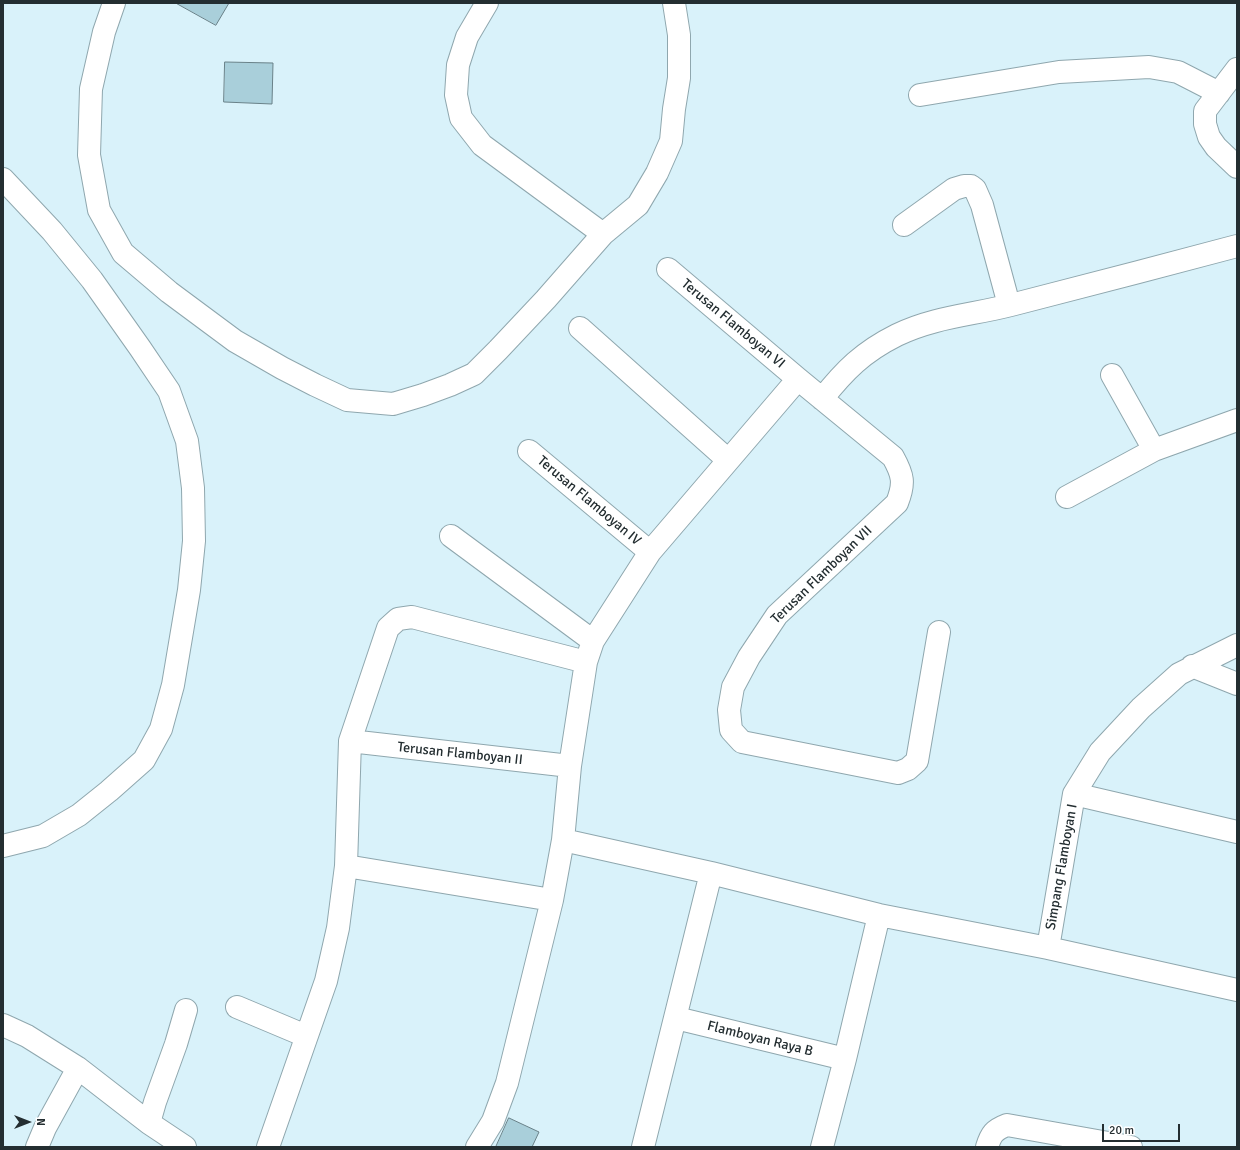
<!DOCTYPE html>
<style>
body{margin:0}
#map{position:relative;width:1240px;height:1150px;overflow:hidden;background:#d9f2fa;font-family:Signika,sans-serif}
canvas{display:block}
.frame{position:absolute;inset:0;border:4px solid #242e31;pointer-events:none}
.north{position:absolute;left:8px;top:1102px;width:40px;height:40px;-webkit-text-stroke:3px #fff;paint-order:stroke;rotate:90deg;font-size:11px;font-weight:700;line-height:16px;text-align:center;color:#242e31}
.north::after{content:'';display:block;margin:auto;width:14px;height:18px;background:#242e31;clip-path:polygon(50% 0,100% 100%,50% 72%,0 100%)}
.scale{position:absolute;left:1102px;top:1124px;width:78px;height:18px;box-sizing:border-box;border:2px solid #242e31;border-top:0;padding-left:5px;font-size:12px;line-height:14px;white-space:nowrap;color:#242e31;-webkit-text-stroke:3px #fff;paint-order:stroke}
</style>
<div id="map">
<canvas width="1240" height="1150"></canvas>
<div class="frame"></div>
<div class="north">N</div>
<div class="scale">20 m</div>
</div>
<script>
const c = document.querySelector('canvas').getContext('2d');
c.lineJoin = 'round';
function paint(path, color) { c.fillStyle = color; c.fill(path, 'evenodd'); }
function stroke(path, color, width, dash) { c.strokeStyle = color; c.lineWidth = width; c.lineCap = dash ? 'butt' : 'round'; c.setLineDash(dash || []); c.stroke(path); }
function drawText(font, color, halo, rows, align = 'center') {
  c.font = font + ' Signika,sans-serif'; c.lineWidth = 3; c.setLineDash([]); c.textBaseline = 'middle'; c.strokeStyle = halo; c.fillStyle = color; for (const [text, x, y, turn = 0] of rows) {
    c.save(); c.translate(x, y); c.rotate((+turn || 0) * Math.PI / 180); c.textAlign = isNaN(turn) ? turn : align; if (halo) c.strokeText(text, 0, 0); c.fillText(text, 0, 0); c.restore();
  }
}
const building = new Path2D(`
 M176,3H229L216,25Z
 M225,62L273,63L272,104L224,102Z
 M509,1118L539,1132L532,1147H496Z`);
const minor = new Path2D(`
 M114,3L104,32L91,89L89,155L99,210L123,253L169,292L235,341L282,368L315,385L347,400L393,404L423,395L450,385L474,374L498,350L546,299L603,234L638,205L657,173L671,141L674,109L679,78V35L674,3
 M487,3L467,37L458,65L456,95L461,118L482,145L603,234
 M1237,69L1205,111V124L1209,137L1216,147L1237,167
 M920,95L1059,72L1149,67L1178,72L1219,93
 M3,179L52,231L92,280L140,348L169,391L187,441L193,488L194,541L189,590L173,685L161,729L144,760L109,791L79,815L43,836L3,846
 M904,225L954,189L964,186H971L975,189L982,205L1009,305
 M668,269L798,379L893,457C903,475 905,483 897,503L777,615L749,657L733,687L729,710L731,730L742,742L898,773L908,769L917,761L939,632
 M580,328L728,460
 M1112,375L1154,450
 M822,399C845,370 863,352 897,335C934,317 972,315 1011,305C1086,286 1162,266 1237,246
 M529,451L650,552
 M1067,497L1154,450L1237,420
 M451,536L593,641
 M1192,666L1237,684
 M350,741L570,766
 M1074,794L1237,832
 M563,840L711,873L879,915L1048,948L1237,990
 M346,866L552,900L507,1083L493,1121L477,1147
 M552,900L563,840L570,766L586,662L593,641L650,552L798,379
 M1048,948L1074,794L1100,752L1141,708L1179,674L1237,645
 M237,1007L306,1036
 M676,1018L845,1059
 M3,1025L27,1036L78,1068L149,1123L185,1147
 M149,1123L155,1102L176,1044L186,1010
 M37,1147L45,1128L78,1068
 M268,1147L326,981L338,928L346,866L350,741L388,628L398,619L412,617L586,662
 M643,1147L711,873
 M822,1147L845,1059L879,915
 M987,1147C991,1134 994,1130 1007,1125L1131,1147`);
const streetNames = [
 ["Terusan Flamboyan VI",733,324,40],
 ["Terusan Flamboyan IV",589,501,40],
 ["Terusan Flamboyan VII",822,575,-44],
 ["Terusan Flamboyan II",460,754,6],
 ["Simpang Flamboyan I",1062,867,-80],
 ["Flamboyan Raya B",760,1039,14]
];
paint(building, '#a9cfda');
stroke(building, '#698188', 1);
stroke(minor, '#8fa7ae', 24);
stroke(minor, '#fff', 22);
drawText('14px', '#242e31', '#fff', streetNames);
</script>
